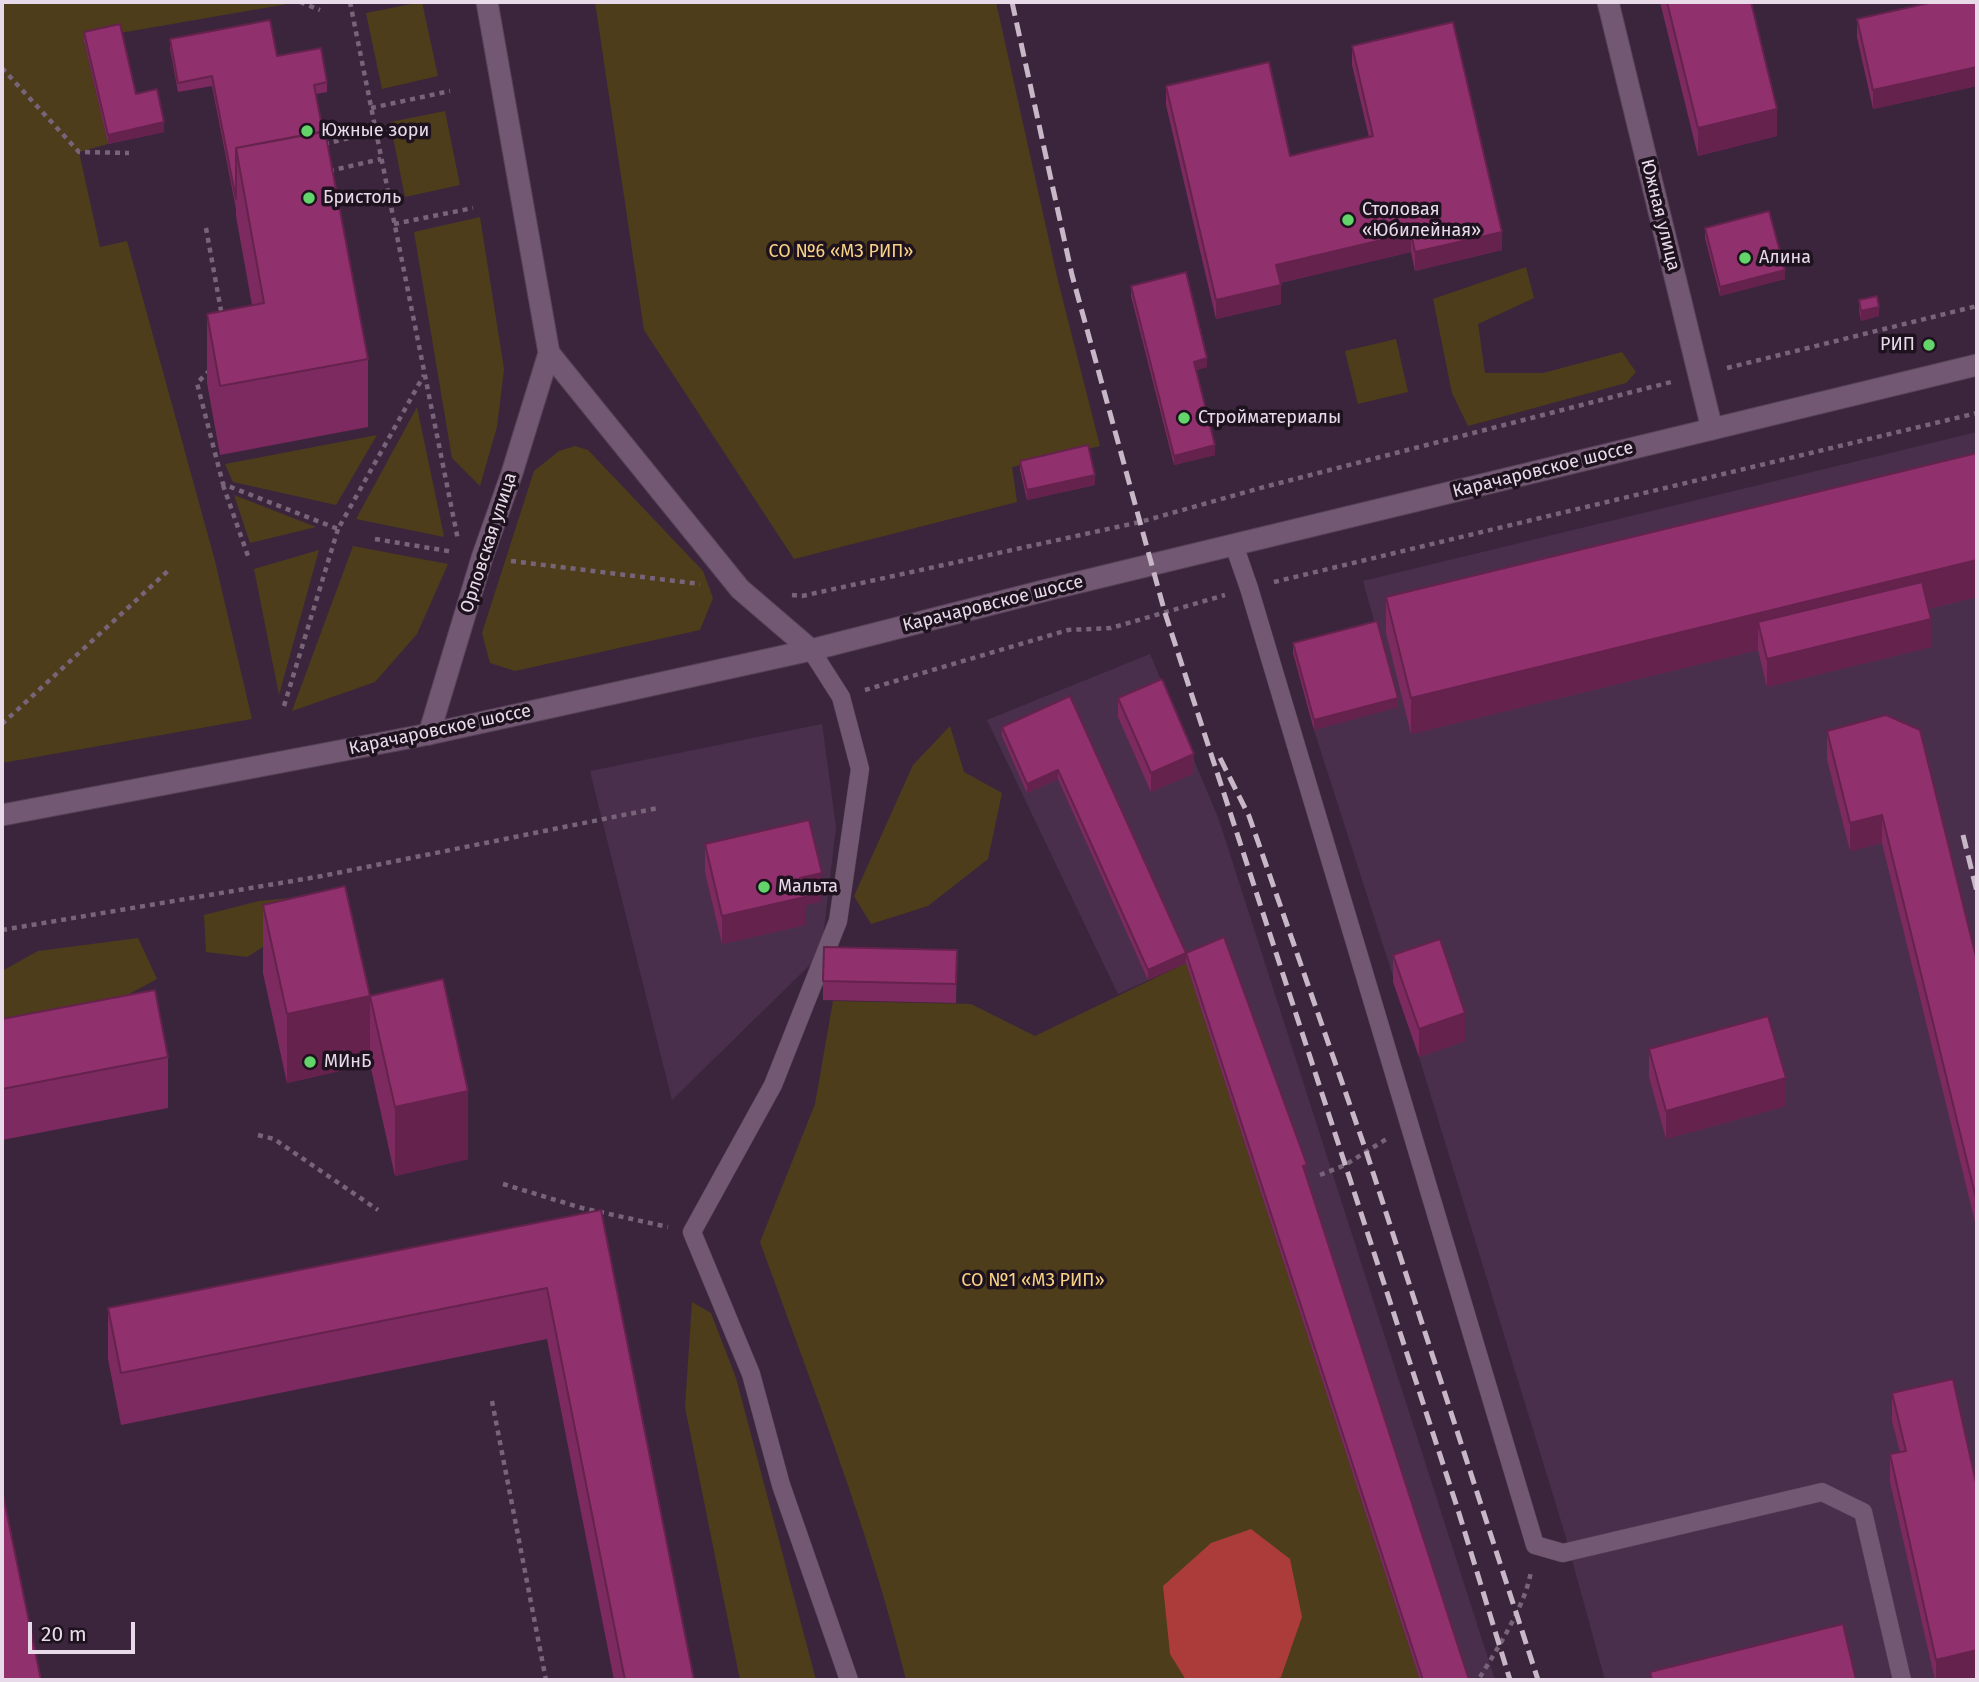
<!DOCTYPE html>
<meta charset="utf-8">
<style>
body{margin:0}
#map{position:relative;width:1979px;height:1682px;overflow:hidden;background:#3b253d;font-family:"Fira Sans",sans-serif}
canvas{display:block}
.frame{position:absolute;inset:0;border:4px solid #e9dae9;pointer-events:none}
.scale{position:absolute;left:28px;top:1622px;width:107px;height:32px;box-sizing:border-box;border:4px solid #e9dae9;border-top:0;padding-left:9px;font-size:21px;line-height:24px;white-space:nowrap;color:#e9dae9;-webkit-text-stroke:5px #1d121d;paint-order:stroke}
</style>
<div id="map">
<canvas width="1979" height="1682"></canvas>
<div class="frame"></div>
<div class="scale">20 m</div>
</div>
<script>
const c = document.querySelector('canvas').getContext('2d');
c.lineJoin = 'round';
function paint(path, color) { c.fillStyle = color; c.fill(path, 'evenodd'); }
function stroke(path, color, width, dash) { c.strokeStyle = color; c.lineWidth = width; c.lineCap = dash ? 'butt' : 'round'; c.setLineDash(dash || []); c.stroke(path); }
function drawText(font, color, halo, rows, align = 'center') {
  c.font = font + ' "Fira Sans",sans-serif'; c.lineWidth = 7; c.setLineDash([]); c.textBaseline = 'middle'; c.strokeStyle = halo; c.fillStyle = color; for (const [text, x, y, turn = 0] of rows) {
    c.save(); c.translate(x, y); c.rotate((+turn || 0) * Math.PI / 180); c.textAlign = isNaN(turn) ? turn : align; if (halo) c.strokeText(text, 0, 0); c.fillText(text, 0, 0); c.restore();
  }
}
const built = new Path2D(`
 M1977,432V1680H1605L1565,1534L1419,1057L1314,730L1398,707L1363,581Z
 M1150,654L1219,820L1495,1680H1420L1186,963L1118,994L987,720Z
 M822,724L836,827L821,954L672,1100L590,771Z`);
const green = new Path2D(`
 M2,2H299L120,33L84,42L108,144L79,152L100,247L127,241L215,561L252,719L2,763Z
 M422,2L438,76L382,89L366,13Z
 M595,2H996L1058,281L1100,446L1012,467L1017,502L794,559L644,330Z
 M445,111L460,185L405,197L390,122Z
 M480,217L504,369L497,427L480,486L452,458L414,232Z
 M1526,267L1534,298L1478,324L1485,373H1543L1622,352L1636,372L1626,383L1468,426L1452,393L1433,299Z
 M1396,339L1408,392L1358,404L1345,351Z
 M417,407L444,536V537L356,519Z
 M377,435L336,505L233,482L225,464Z
 M575,446L588,450L703,571L713,598L700,630L515,671L490,663L482,633L534,471L559,451Z
 M234,495L316,527L250,543Z
 M353,546L448,564L417,634L375,682L292,711Z
 M319,550L279,695L254,569Z
 M950,726L964,772L1002,793L988,859L928,906L871,924L854,896L913,765Z
 M300,897L313,916L247,957L206,952L204,915L259,901Z
 M138,938L157,979L94,1013L2,1023V971L38,951Z
 M1186,963L1420,1680H906C870,1531 812,1386 760,1242L815,1104L833,1001L971,1004L1035,1036Z
 M692,1302L711,1313L736,1378L816,1680H740L685,1407Z`);
const water = new Path2D(`
 M1251,1529L1290,1559L1302,1617L1281,1677L1273,1680H1186L1170,1654L1163,1586L1211,1543Z`);
const path = new Path2D(`
 M300,2L320,10
 M350,2L458,540
 M2,68L79,152L129,153
 M371,108L450,91
 M324,144L375,132
 M329,171L381,159
 M394,224L473,208
 M206,228L222,316
 M1727,368L1977,306
 M210,370L197,383L223,484L338,529L424,375
 M223,485L248,556
 M375,539L454,552
 M511,561L700,584
 M1274,582L1977,413
 M792,595L802,596L1140,522L1264,487L1671,382
 M865,690L1068,630L1111,628L1225,595
 M284,706L338,529
 M2,724L170,569
 M2,930L322,876L658,808
 M258,1135L274,1139L378,1210
 M1320,1175L1345,1165L1388,1138
 M503,1184L582,1208L668,1227
 M492,1401L546,1680
 M1480,1677C1498,1648 1526,1604 1531,1571`);
const service = new Path2D(`
 M1234,545L1249,588L1535,1545L1563,1553L1822,1492L1863,1512L1902,1680
 M811,650L841,697L860,769L838,921L773,1085L692,1232L751,1374L781,1485L849,1680`);
const minor = new Path2D(`
 M1608,2L1712,429
 M549,353L740,589L811,650
 M429,734L482,558L512,473L549,353L487,2`);
const tertiary = new Path2D(`
 M2,815L429,734L811,650L1051,589L1977,365`);
const rail = new Path2D(`
 M1012,2L1072,275L1165,613L1458,1510L1510,1680
 M1220,758L1249,816L1366,1151L1538,1680
 M1963,835L1977,892`);
const wall = new Path2D(`
 M1660,2H1751L1777,136L1698,156Z
 M1977,2V86L1873,109L1857,37V19Z
 M84,32L136,94L164,132L108,144L84,41Z
 M170,39L277,56L327,82V92L316,94L368,359V427L220,455L207,383V314L252,305L236,216V209L212,86L178,92L170,49Z
 M1352,46L1502,250L1415,271L1411,252L1280,283L1281,304L1216,319L1166,105V86L1290,156L1369,137L1352,65Z
 M1705,228L1785,279L1720,296L1705,238Z
 M1131,286L1207,367L1196,370L1215,455L1174,465L1131,296Z
 M1859,300L1879,316L1861,321L1859,310Z
 M1020,461L1095,485L1027,500L1020,470Z
 M1386,597H1977L1928,609L1931,647L1767,687L1758,650L1411,734L1386,633Z
 M1293,643L1398,707L1314,730L1293,653Z
 M1070,696L1186,953L1307,1174L1305,1175L1469,1680H1420L1186,963L1148,980L1058,779L1027,793L1002,736V727Z
 M1118,698L1194,773L1151,792L1118,717Z
 M1827,731L1977,961V1230L1882,843L1850,851L1827,759Z
 M1977,791V825L1976,820V792Z
 M705,844L822,901L805,905V925L722,944L705,872Z
 M263,905L370,996L468,1159L395,1176L370,1064L287,1083L263,973Z
 M957,950L956,1003L823,1000V981Z
 M1393,955L1465,1041L1419,1057L1393,982Z
 M2,1019L168,1057V1108L2,1140Z
 M1649,1049L1786,1106L1666,1139L1649,1077Z
 M601,1210L694,1680H614L547,1339L121,1425L108,1359V1308Z
 M1892,1393L1969,1680H1935L1890,1482V1454L1900,1452L1892,1421Z`);
const shadedWall = new Path2D(`
 M1977,67V86L1873,109V90Z
 M1777,109V136L1698,156V128Z
 M164,122V132L108,144V135Z
 M1502,232V250L1415,271V252Z
 M1411,233V252L1276,284V265Z
 M1785,270V279L1720,296V287Z
 M1281,285V304L1216,319V300Z
 M1879,307V316L1861,321V311Z
 M1207,358V367L1194,371V362Z
 M1215,445V455L1174,465V456Z
 M1095,475V485L1027,500V490Z
 M1977,560V597L1765,648L1758,622V650L1411,734V698Z
 M1931,619V647L1767,687V659Z
 M1398,698V707L1314,730V720Z
 M1194,754V773L1151,792V773Z
 M1058,770V779L1027,793V784Z
 M1882,815V843L1850,851V823Z
 M822,873V901L805,905V925L722,944V916L800,878Z
 M1186,953V963L1148,980V970Z
 M370,996V1064L287,1083V1014Z
 M1465,1013V1041L1419,1057V1029Z
 M1786,1078V1106L1666,1139V1111Z
 M468,1091V1159L395,1176V1107Z
 M1307,1165V1174L1303,1176V1166Z
 M1977,1650V1678L1969,1680H1936V1660Z`);
const building = new Path2D(`
 M1667,2H1751L1777,109L1698,128Z
 M1933,2H1977V67L1873,90L1857,19Z
 M270,20L277,56L321,48L327,82L314,85L323,132L236,148V199L212,76L178,83L170,39Z
 M1453,22L1502,232L1415,252L1411,233L1276,265L1281,285L1216,300L1166,86L1269,62L1290,156L1373,136L1352,46Z
 M120,24L136,94L157,89L164,122L108,135L84,32Z
 M325,131L368,359L220,386L207,314L264,303L236,148Z
 M1769,211L1785,270L1720,287L1705,228Z
 M1186,272L1207,358L1194,362L1215,445L1174,456L1131,286Z
 M1877,296L1879,307L1861,311L1859,300Z
 M1088,445L1095,475L1027,490L1020,461Z
 M1977,453V560L1411,698L1386,597Z
 M1922,582L1931,619L1767,659L1758,622Z
 M1377,621L1398,698L1314,720L1293,643Z
 M1162,679L1194,754L1151,773L1118,698Z
 M1070,696L1186,953L1148,970L1058,770L1027,784L1002,727Z
 M1886,715L1920,730L1977,961V1202L1882,815L1850,823L1827,731Z
 M809,820L822,873L800,878L805,897L722,916L705,844Z
 M345,886L370,996L443,979L468,1091L395,1107L370,996L287,1014L263,905Z
 M1224,937L1307,1165L1303,1166L1469,1680H1423L1186,953Z
 M1440,939L1465,1013L1419,1029L1393,955Z
 M824,947L957,950L956,984L823,981Z
 M155,990L168,1057L2,1089V1019Z
 M1768,1016L1786,1078L1666,1111L1649,1049Z
 M601,1210L694,1680H625L547,1288L121,1373L108,1308Z
 M1953,1379L1977,1487V1650L1936,1660L1890,1454L1906,1451L1892,1393Z
 M2,1490L41,1680H2Z
 M1843,1624L1856,1680H1652L1650,1672Z`);
const markers = [
 [307,131,7,"#62d469"],
 [309,198,7,"#62d469"],
 [1348,220,7,"#62d469"],
 [1745,258,7,"#62d469"],
 [1929,345,7,"#62d469"],
 [1184,418,7,"#62d469"],
 [764,887,7,"#62d469"],
 [310,1062,7,"#62d469"]
];
const poiNames = [
 ["Южные зори",321,131],
 ["Бристоль",323,198],
 ["Столовая",1362,210],
 ["«Юбилейная»",1362,231],
 ["Алина",1759,258],
 ["РИП",1915,345,"right"],
 ["Стройматериалы",1198,418],
 ["Мальта",778,887],
 ["МИнБ",324,1062]
];
const streetNames = [
 ["Южная улица",1660,215,76],
 ["Карачаровское шоссе",1543,470,-14],
 ["Орловская улица",489,543,-72],
 ["Карачаровское шоссе",993,604,-14],
 ["Карачаровское шоссе",440,730,-12]
];
const parkNames = [
 ["СО №6 «МЗ РИП»",841,252],
 ["СО №1 «МЗ РИП»",1033,1281]
];
paint(built, '#4a2f4c');
paint(green, '#4d3d1a');
paint(water, '#ab3c3a');
stroke(service, '#564256', 19);
stroke(minor, '#564256', 23);
stroke(tertiary, '#564256', 23);
stroke(path, '#786479', 4.5, [5, 5]);
stroke(service, '#725873', 18);
stroke(minor, '#725873', 21);
stroke(tertiary, '#725873', 21);
stroke(rail, '#c7b7c7', 5, [14, 7]);
paint(wall, '#7c2a5f');
paint(shadedWall, '#65224d');
paint(building, '#90316e');
stroke(building, '#65224d', 2);
for (const [x, y, r, color] of markers) { const dot = new Path2D(); dot.arc(x, y, r, 0, 2 * Math.PI); c.fillStyle = color; c.fill(dot); stroke(dot, '#1d121d', 2.5); }
drawText('18px', '#e9dae9', '#1d121d', poiNames, 'left');
drawText('18px', '#e9dae9', '#1d121d', streetNames);
drawText('18px', '#f8d385', '#1d121d', parkNames);
</script>
